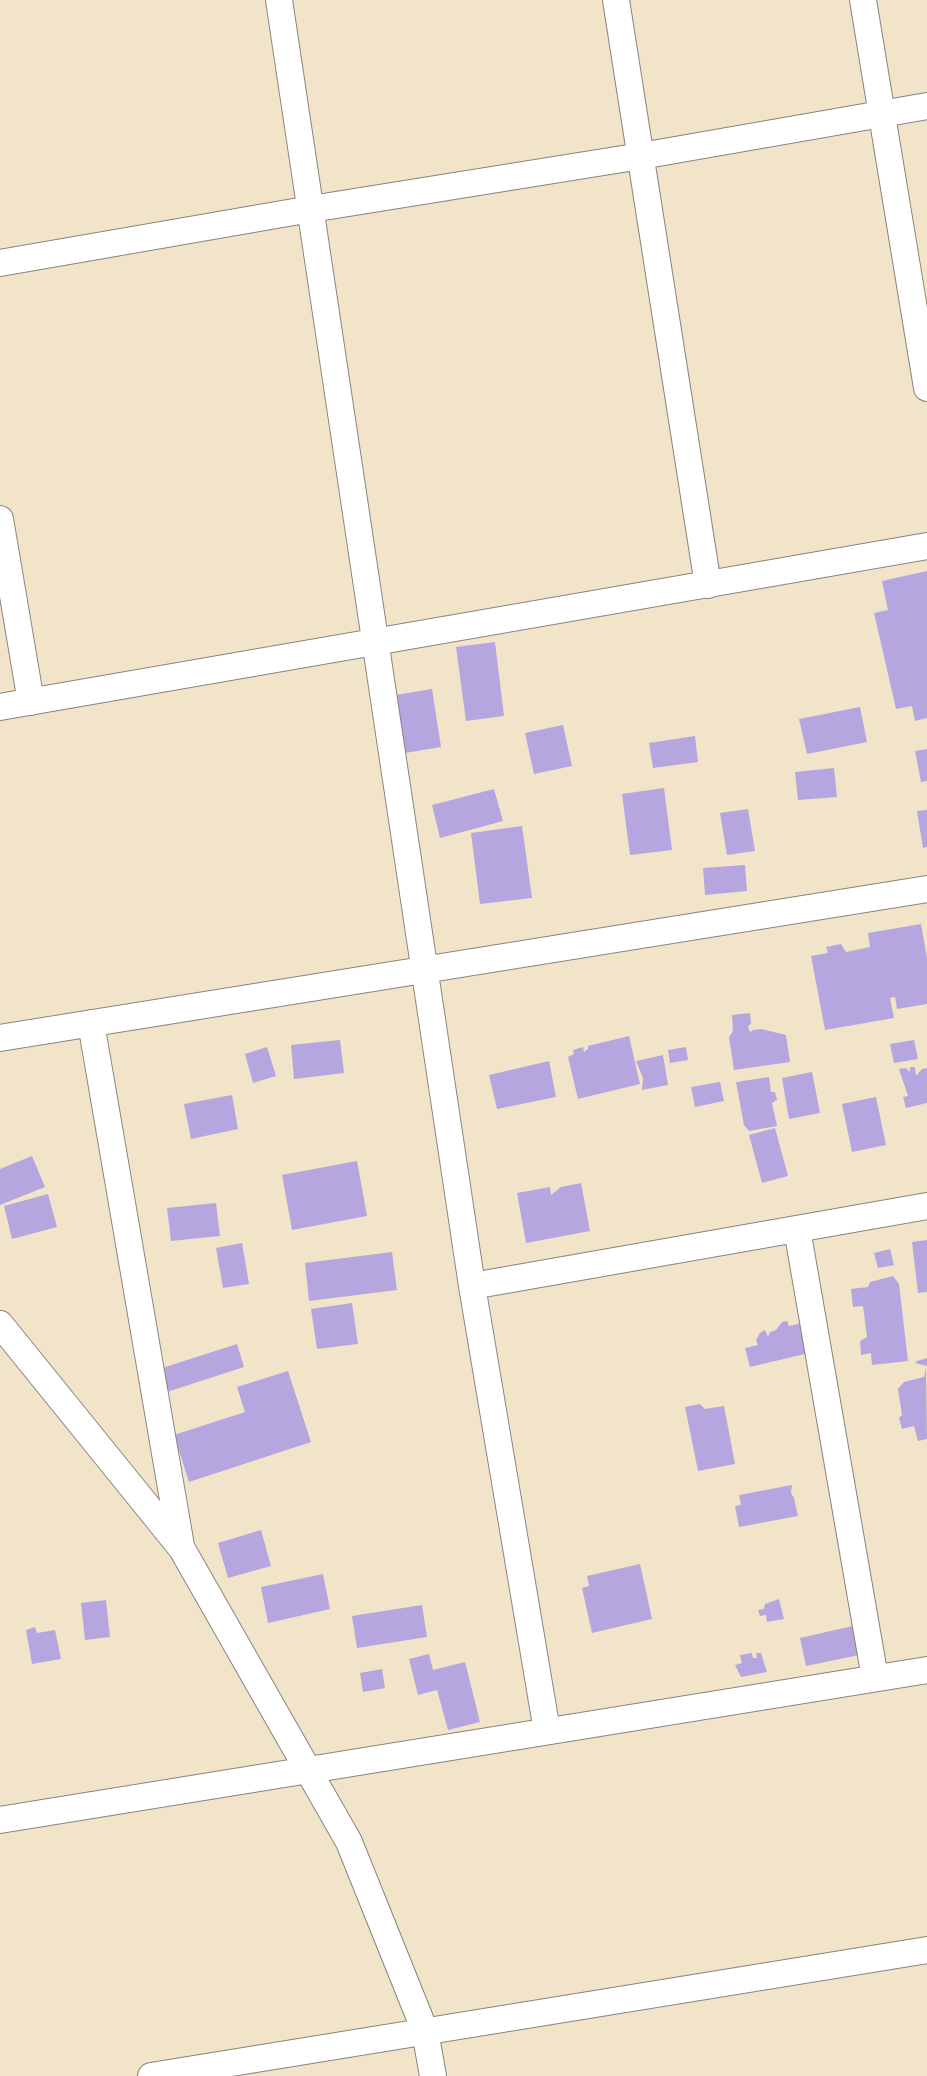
<!DOCTYPE html>
<style>
body{margin:0}
canvas{display:block;background:#f1e4c9}
</style>
<canvas width="927" height="2076"></canvas>
<script>
const c = document.querySelector('canvas').getContext('2d');
c.lineJoin = 'round';
function paint(path, color) { c.fillStyle = color; c.fill(path, 'evenodd'); }
function stroke(path, color, width, dash) { c.strokeStyle = color; c.lineWidth = width; c.lineCap = dash ? 'butt' : 'round'; c.setLineDash(dash || []); c.stroke(path); }
const building = new Path2D(`
 M927,571V718L915,721L912,706L896,709L874,613L888,610L882,581Z
 M495,642L504,716L466,721L456,647Z
 M432,689L441,747L405,753L396,695Z
 M860,707L867,742L807,754L799,719Z
 M563,725L572,766L534,774L525,733Z
 M695,736L698,762L653,768L649,743Z
 M927,749V781L921,782L915,751Z
 M834,768L837,797L798,800L795,772Z
 M664,788L672,850L630,855L622,794Z
 M494,789L503,821L440,838L432,805Z
 M748,809L755,851L727,855L720,813Z
 M927,810V847L923,848L917,811Z
 M522,826L532,898L480,904L471,833Z
 M745,865L747,891L705,895L703,868Z
 M921,924L927,958V1004L897,1009L895,997L890,998L894,1018L825,1030L811,956L828,953L826,947L841,944L846,952L870,947L868,933Z
 M750,1013L751,1023L748,1027L750,1032L753,1030L761,1029L786,1035L790,1062L734,1070L729,1037L733,1031L732,1015Z
 M629,1036L640,1084L578,1099L568,1057L574,1054L573,1050L583,1047L584,1052L588,1049V1046Z
 M340,1040L344,1073L294,1079L291,1045Z
 M914,1040L918,1059L894,1063L890,1044Z
 M267,1047L276,1076L253,1083L245,1054Z
 M686,1047L688,1060L670,1063L668,1050Z
 M663,1055L668,1085L642,1090L643,1078L636,1061Z
 M549,1061L556,1097L497,1109L489,1075Z
 M910,1067H915L916,1076L922,1069L927,1068V1103L906,1108L903,1097L908,1096L899,1069L906,1068L910,1072Z
 M812,1072L820,1113L789,1119L782,1078Z
 M769,1077L771,1092H775L777,1100L772,1103L777,1126L749,1131L744,1125L736,1082Z
 M720,1082L724,1101L695,1107L691,1087Z
 M232,1095L238,1129L191,1139L184,1104Z
 M876,1097L886,1145L852,1152L842,1104Z
 M775,1128L788,1176L762,1183L749,1135Z
 M32,1156L45,1187L0,1205V1169Z
 M357,1161L367,1216L292,1230L282,1175Z
 M581,1183L590,1231L526,1243L517,1193L550,1187L551,1195L561,1187Z
 M48,1194L57,1227L12,1239L4,1206Z
 M216,1203L220,1236L171,1241L167,1208Z
 M927,1240V1292L918,1293L912,1242Z
 M242,1243L249,1284L223,1288L216,1248Z
 M890,1249L894,1265L878,1268L874,1253Z
 M392,1252L397,1290L309,1301L305,1263Z
 M893,1276L899,1284L908,1361L872,1365L871,1353L861,1355L860,1341L867,1337L863,1306L853,1307L851,1289L868,1287L870,1282Z
 M352,1303L358,1344L317,1349L311,1309Z
 M787,1321L789,1326L802,1323L809,1353L750,1367L745,1348L758,1345L756,1340L760,1333L765,1330L768,1337L770,1332L776,1330L782,1322Z
 M237,1344L244,1367L167,1392L159,1369Z
 M927,1358V1366L915,1363L917,1361Z
 M926,1368L927,1439L918,1441L914,1426L902,1429L899,1418L902,1415L898,1389L904,1382L924,1377Z
 M288,1371L311,1442L189,1482L174,1435L245,1412L237,1387Z
 M700,1404L705,1409L724,1406L735,1464L698,1471L685,1407Z
 M792,1485L791,1493L794,1498L798,1516L739,1527L735,1506L741,1505L739,1495Z
 M261,1530L271,1566L228,1578L218,1543Z
 M640,1564L652,1619L592,1633L582,1588L589,1586L587,1576Z
 M323,1574L330,1609L268,1623L261,1587Z
 M779,1599L784,1619L767,1622L766,1615L760,1616L758,1610L764,1609L765,1604Z
 M106,1600L110,1637L85,1640L81,1603Z
 M422,1605L427,1637L357,1648L352,1616Z
 M857,1625L864,1654L806,1666L800,1638Z
 M35,1627L37,1633L55,1630L61,1659L32,1664L26,1630Z
 M752,1653L753,1658H757L756,1653H761L767,1672L741,1677L735,1665L742,1663L740,1655Z
 M429,1654L433,1670L465,1662L480,1722L448,1730L437,1690L418,1695L409,1659Z
 M382,1669L385,1688L363,1692L360,1673Z`);
const minor = new Path2D(`
 M279,0L472,1286L547,1731
 M616,0L708,585
 M863,0L927,388
 M0,263L311,209L641,156L927,106
 M0,519L31,702
 M0,707L927,546
 M91,1023L181,1546
 M0,1038L927,889
 M797,1229L875,1678
 M472,1286L927,1206
 M0,1324L182,1549L349,1842L425,2031L433,2076
 M0,1820L927,1670
 M151,2076L927,1950`);
paint(building, '#b6a6df');
stroke(minor, '#8a8382', 28);
stroke(minor, '#fff', 26);
</script>
